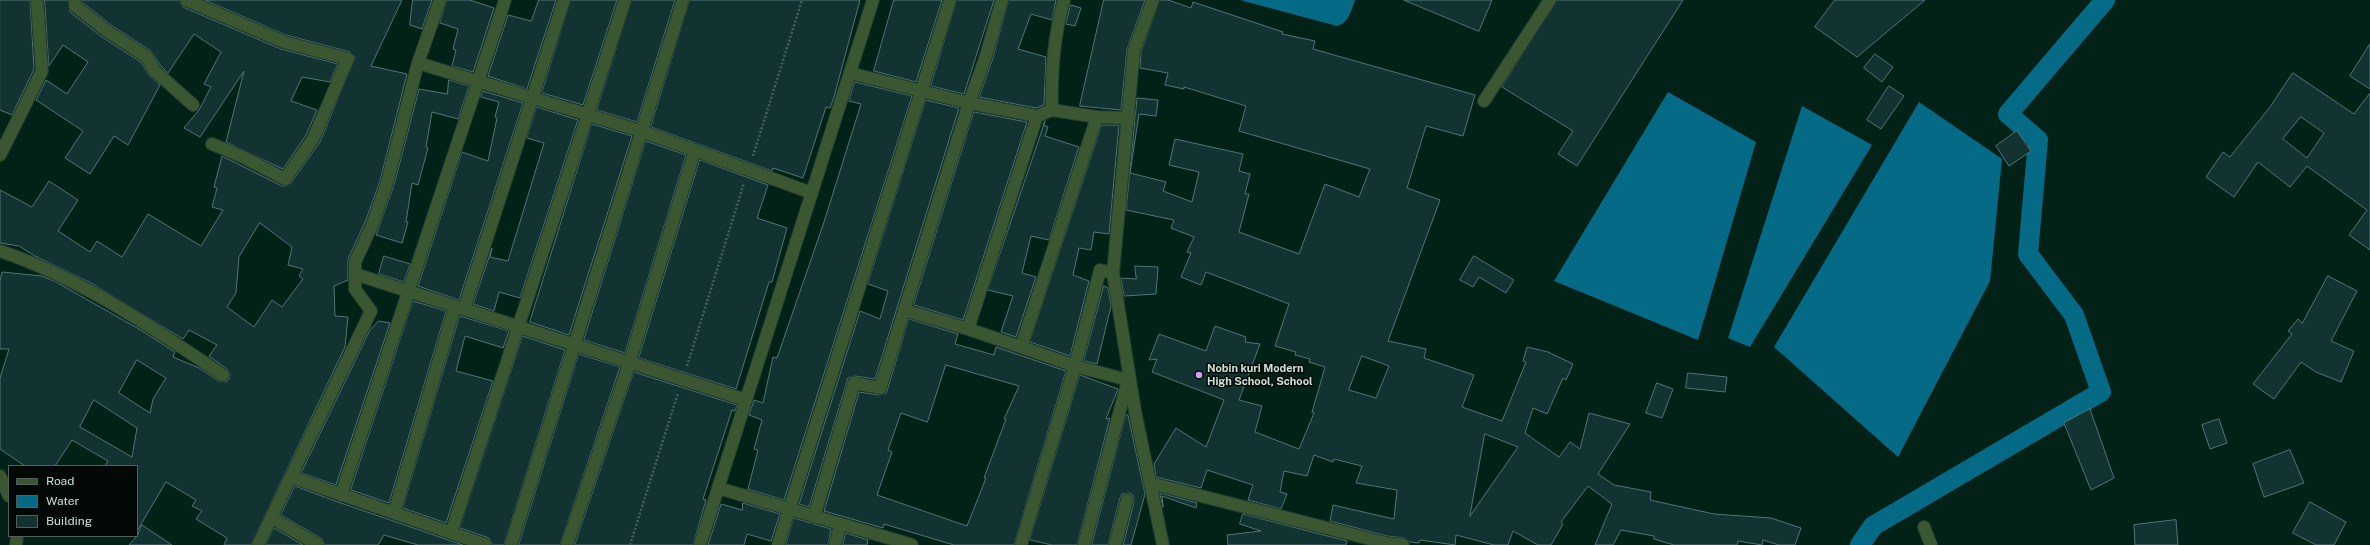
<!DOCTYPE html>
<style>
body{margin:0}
#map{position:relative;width:2370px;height:545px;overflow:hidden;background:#022117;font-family:"Public Sans",sans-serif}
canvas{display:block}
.legend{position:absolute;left:8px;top:465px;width:130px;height:72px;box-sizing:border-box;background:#010805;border:1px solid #535e59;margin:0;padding:5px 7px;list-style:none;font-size:12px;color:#cee0d8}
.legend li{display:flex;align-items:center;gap:8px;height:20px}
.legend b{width:20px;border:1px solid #535e59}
</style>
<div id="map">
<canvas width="2370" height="545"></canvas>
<ul class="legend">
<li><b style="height:5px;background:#3b5731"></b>Road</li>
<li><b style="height:11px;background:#046a86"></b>Water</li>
<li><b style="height:11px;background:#133232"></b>Building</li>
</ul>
</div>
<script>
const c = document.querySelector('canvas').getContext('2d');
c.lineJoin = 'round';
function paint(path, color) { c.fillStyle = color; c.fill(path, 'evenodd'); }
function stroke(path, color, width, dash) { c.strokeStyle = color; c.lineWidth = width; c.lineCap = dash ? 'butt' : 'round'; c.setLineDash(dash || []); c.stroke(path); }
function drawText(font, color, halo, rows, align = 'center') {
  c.font = font + ' "Public Sans",sans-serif'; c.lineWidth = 3; c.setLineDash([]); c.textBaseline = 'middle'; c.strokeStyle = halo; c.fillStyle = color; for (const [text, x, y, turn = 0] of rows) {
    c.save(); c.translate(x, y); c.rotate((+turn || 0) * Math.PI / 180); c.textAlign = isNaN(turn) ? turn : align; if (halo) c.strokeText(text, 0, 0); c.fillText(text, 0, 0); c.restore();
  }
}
const water = new Path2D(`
 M1240,0H1355C1351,11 1349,23 1337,26Z
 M1668,92L1756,142L1698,340L1554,281Z
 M1919,102L2002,159L1990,281L1898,457L1774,347Z
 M1802,106L1872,145L1750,347L1728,338Z`);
const canal = new Path2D(`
 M1860,545L1873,526L2101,392L2074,315L2028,254L2038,140L2008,114L2105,0`);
const building = new Path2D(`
 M0,0H30L34,69L12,115L0,110Z
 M45,0H68L70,12L102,37L141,62L149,75L160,85L128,145L114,136L90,174L65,158L83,131L36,100L46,80L67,94L88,62L63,45L49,66Z
 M82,0H179L183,7L281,49L338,64L330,82L302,77L291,101L317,110L306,135L283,169L226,142L244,71L200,137L184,128L199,110L211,87L204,84L221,52L194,34L168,73L160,65L151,51L111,25L82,2Z
 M205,0H402L371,66L407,74L380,181L366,220L348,259V280L334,286L335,316L348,317L345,347L251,545H224L227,538L196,519L202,511L192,506L196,500L166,482L137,531V466H105L108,461L72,440L55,466H25L0,449V378L9,349H0V281L2,272L42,276L56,282L139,329L175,352L173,357L199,368L219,381L226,382L229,379L230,375L227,369L209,356L217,345L189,330L183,339L91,283L35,256L19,246L0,243V190L32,207L49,181L78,200L58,231L90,252L97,241L122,257L148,214L201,246L223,210L212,207L217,188L214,187L222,156L282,186H285L291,183L320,142L355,57L350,52L286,35ZM260,223L292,247L288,265L303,269L299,276L303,279L282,307L272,300L254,327L227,307L236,293L239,257ZM137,360L166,378L153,399L150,413L119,393ZM94,400L137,428L132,457L80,427Z
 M413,0H432L422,29L410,25Z
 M447,0H470L494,8L473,72L452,66L456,50L453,49L458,29L440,23Z
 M539,0H556L527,89L488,76L508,15L531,21Z
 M571,0H617L583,105L542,93Z
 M632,0H675L637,122L597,110Z
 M690,0H860L834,97L830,108L826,107L803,178L773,168L772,171L651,127Z
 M894,0H942L916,82L874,71Z
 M957,0H994L964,94L931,86Z
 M1009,0H1056L1052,20L1031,14L1018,49L1046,57L1044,105L1036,108L979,97L992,61Z
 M1104,0H1145L1127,49L1121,110L1080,106Z
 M1160,0H1168L1191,8L1193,2L1283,32L1282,34L1315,41L1313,49L1475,95L1463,136L1426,126L1407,188L1440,200L1388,341L1426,349L1424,358L1474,375L1462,407L1502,421L1526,362L1523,361L1527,347L1548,352L1573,364L1566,380L1563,378L1547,414L1533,408L1525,433L1559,457L1570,442L1580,449L1589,413L1630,424L1598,474L1614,485L1651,492L1650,500L1714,514L1771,518L1801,528L1795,545H1779L1763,540L1762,545L1738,541L1737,545H1674L1654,539V536L1621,530L1613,545H1595L1612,504L1588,486L1561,522L1563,524L1551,545H1538L1513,531L1508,545H1494L1456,535L1455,545L1420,540L1419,543L1410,542L1404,538L1387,536L1330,521L1333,505L1394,519L1397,490L1356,483L1362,466L1334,459L1333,462L1314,455L1307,476L1284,471L1280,492L1287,494L1281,509L1248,500L1253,485L1207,470L1201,488L1156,477L1154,464L1176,428L1206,447L1224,400L1152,372L1157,359L1149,360L1159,334L1206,351L1215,326L1246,337L1245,342L1260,344L1239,400L1262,406L1255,432L1299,449L1314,413L1312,412L1325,367L1309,362L1310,359L1295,355L1296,352L1275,346L1289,304L1206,272L1201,285L1181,277L1191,253L1187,252L1194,237L1171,228L1174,220L1126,210L1137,98L1158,100L1156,116L1139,114L1130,173L1166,182L1163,191L1192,202L1199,172L1169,165L1175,139L1243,154L1239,171L1250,174L1245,194H1249L1239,232L1299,254L1325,184L1359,197L1370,169L1239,131L1246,106L1184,87V89L1165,85L1168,73L1140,68L1141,52ZM1362,356L1389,366L1376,398L1349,390ZM1485,434L1518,447L1470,516Z
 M1404,0H1492L1479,31Z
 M1557,0H1683L1577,166L1558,154L1573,131L1502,87Z
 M1835,0H1925L1857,57L1815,27Z
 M1071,5L1081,8L1075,26L1066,24Z
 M2370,44V89L2350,76Z
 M1875,54L1893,67L1882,82L1864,68Z
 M2293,73L2354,114L2370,93V250L2349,235L2367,210L2307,166L2290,187L2258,162L2234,197L2206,177L2223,152L2230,157L2270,107ZM2301,117L2324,133L2307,158L2283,139Z
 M449,80L469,86L458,119L432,112L426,147L428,148L418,185L412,183L406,222H408L402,243L376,235L394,185L419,89L447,94Z
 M855,82L912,96L784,500L748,489L758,450L754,449L762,420L749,415L754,400L763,403L773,357L777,358L824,222L861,104L849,101Z
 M1889,86L1904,96L1881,129L1867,120Z
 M483,91L523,103L459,300L418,286L462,152L488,161L497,118L495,117L499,102L481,97Z
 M926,100L959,108L875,379L855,376L848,378L809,507L799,504L860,311L880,319L888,291L868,284Z
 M537,107L578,120L520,298L499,292L494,311L473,304L492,248L490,257L508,261L544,143L527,138Z
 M974,112L1027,122L963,320L914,305Z
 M1045,121L1043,125L1048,127L1045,136L1079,147L1049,240L1031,236L1022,273L1036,277L1016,337L1001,332L1013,296L988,290Z
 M592,124L632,136L569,335L530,322Z
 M1102,125H1119L1109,234L1094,232L1091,250L1079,248L1073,275L1089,281L1070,356L1030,342Z
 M2017,131L2031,151L2009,166L1996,146Z
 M646,141L686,155L625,353L584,340Z
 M700,160L768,185L757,218L787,228L772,282H769L736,389L639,358Z
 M384,256L410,264L404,282L379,274Z
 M1474,256L1514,280L1506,293L1479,277L1473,287L1460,280Z
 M1135,266L1158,267L1156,294L1124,296L1121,278L1136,279Z
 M2328,276L2357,291L2331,341L2354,351L2341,382L2316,372L2301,362L2274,399L2253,384L2292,334L2288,331L2298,319L2302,323Z
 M1104,286L1108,288L1111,306L1097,364L1084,361Z
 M413,301L446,311L389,503L351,490Z
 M460,316L509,331L503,348L465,336L456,371L493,381L446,523L403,508Z
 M909,319L958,334L955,344L994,355L996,347L1066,371L1014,545H954L884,524L883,528L824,511L859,392L879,395L886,393ZM946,365L1019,386L1004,419H1006L984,478H986L967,526L877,495L892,452L888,450L901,413L927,422Z
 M379,321L390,323L336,485L301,473L370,330Z
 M523,336L565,350L504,545H493L489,538L460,528Z
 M579,354L620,367L560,545H519Z
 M634,372L737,405L735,411L732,410L703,499L706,500L693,545H575Z
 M1688,373L1727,377L1725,392L1686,388Z
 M1080,375L1118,389L1106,419L1110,418L1077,545H1052L1030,540Z
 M1657,383L1673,389L1662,418L1646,413Z
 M2090,409L2114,478L2091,490L2064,423Z
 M1126,415H1128L1145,494L1131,545H1123L1134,502L1133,495L1129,493L1122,494L1120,498L1108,545H1092Z
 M2219,419L2227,443L2210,449L2202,425Z
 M2290,450L2304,483L2264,497L2253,464Z
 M295,486L338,502L463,545H418L384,535L378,545H325L322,539L281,515Z
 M1160,493L1197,503L1196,508L1162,496L1163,507Z
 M2310,502L2346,522L2334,545H2316L2293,533Z
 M743,503L780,514L771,541L747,534L744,545H708L721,504L742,510Z
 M1243,514L1347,541L1346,545H1228L1227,535L1261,531L1240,524Z
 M794,518L831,529L828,545H786Z
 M2176,520L2178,545H2135L2134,525Z
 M142,525L172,545H129L137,536Z
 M274,528L303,545H266Z
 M846,533L868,540L867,545H843Z`);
const path = new Path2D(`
 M753,156L802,0
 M687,366L744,183
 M630,545L678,393`);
const minor = new Path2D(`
 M75,0V6L107,31L147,57L154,70L193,105
 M186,0L284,42L348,59L313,139L285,179L243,157L212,144
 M1153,0L1134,50L1113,273L1135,411L1163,545
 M418,63L641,131L812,193
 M850,73L969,103L1037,116L1052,110L1097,117L1129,118
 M1484,101L1550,0
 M1052,110C1051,74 1054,35 1064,0
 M0,155L42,71L37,0
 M0,251C80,278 153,328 223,375
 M1113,273L1100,270L1075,366L1128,380L1131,385
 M355,274L746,400
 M464,309L564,0
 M904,310L968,329L1037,116
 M968,329L1021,347L1097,117
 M0,476L9,496
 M291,477L486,545
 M1150,483L1386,543L1403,545
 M718,488L899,541
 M341,495L505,0
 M394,513L455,306
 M814,517L854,383L880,388L969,103L985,59L1002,0
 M272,518L318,545
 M1924,527L1931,545
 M451,533L625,0
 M16,545L17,536
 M258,545L371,311L355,289V262L373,223L387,183L418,63L440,0
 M511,545L683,0
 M567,545L629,364L695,150
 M700,545L873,0
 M778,545L950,0
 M835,545L840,525
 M898,545L899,541L912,545
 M1021,545L1075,366L1021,347
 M1084,545L1128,380
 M1115,545L1127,500`);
const markers = [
 [1199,375,4,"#d79bf9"]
];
const poiNames = [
 ["Nobin kuri Modern",1207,369],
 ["High School, School",1207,382]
];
paint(water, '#046a86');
stroke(canal, '#046a86', 20);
paint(building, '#133232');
stroke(building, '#507676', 1);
stroke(minor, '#1f3c32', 14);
stroke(path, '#466157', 2.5, [2, 2]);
stroke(minor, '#3b5731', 12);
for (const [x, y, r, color] of markers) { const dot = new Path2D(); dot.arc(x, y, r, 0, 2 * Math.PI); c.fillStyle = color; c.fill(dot); stroke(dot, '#010805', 1.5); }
drawText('bold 11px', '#cee0d8', '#010805', poiNames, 'left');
</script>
